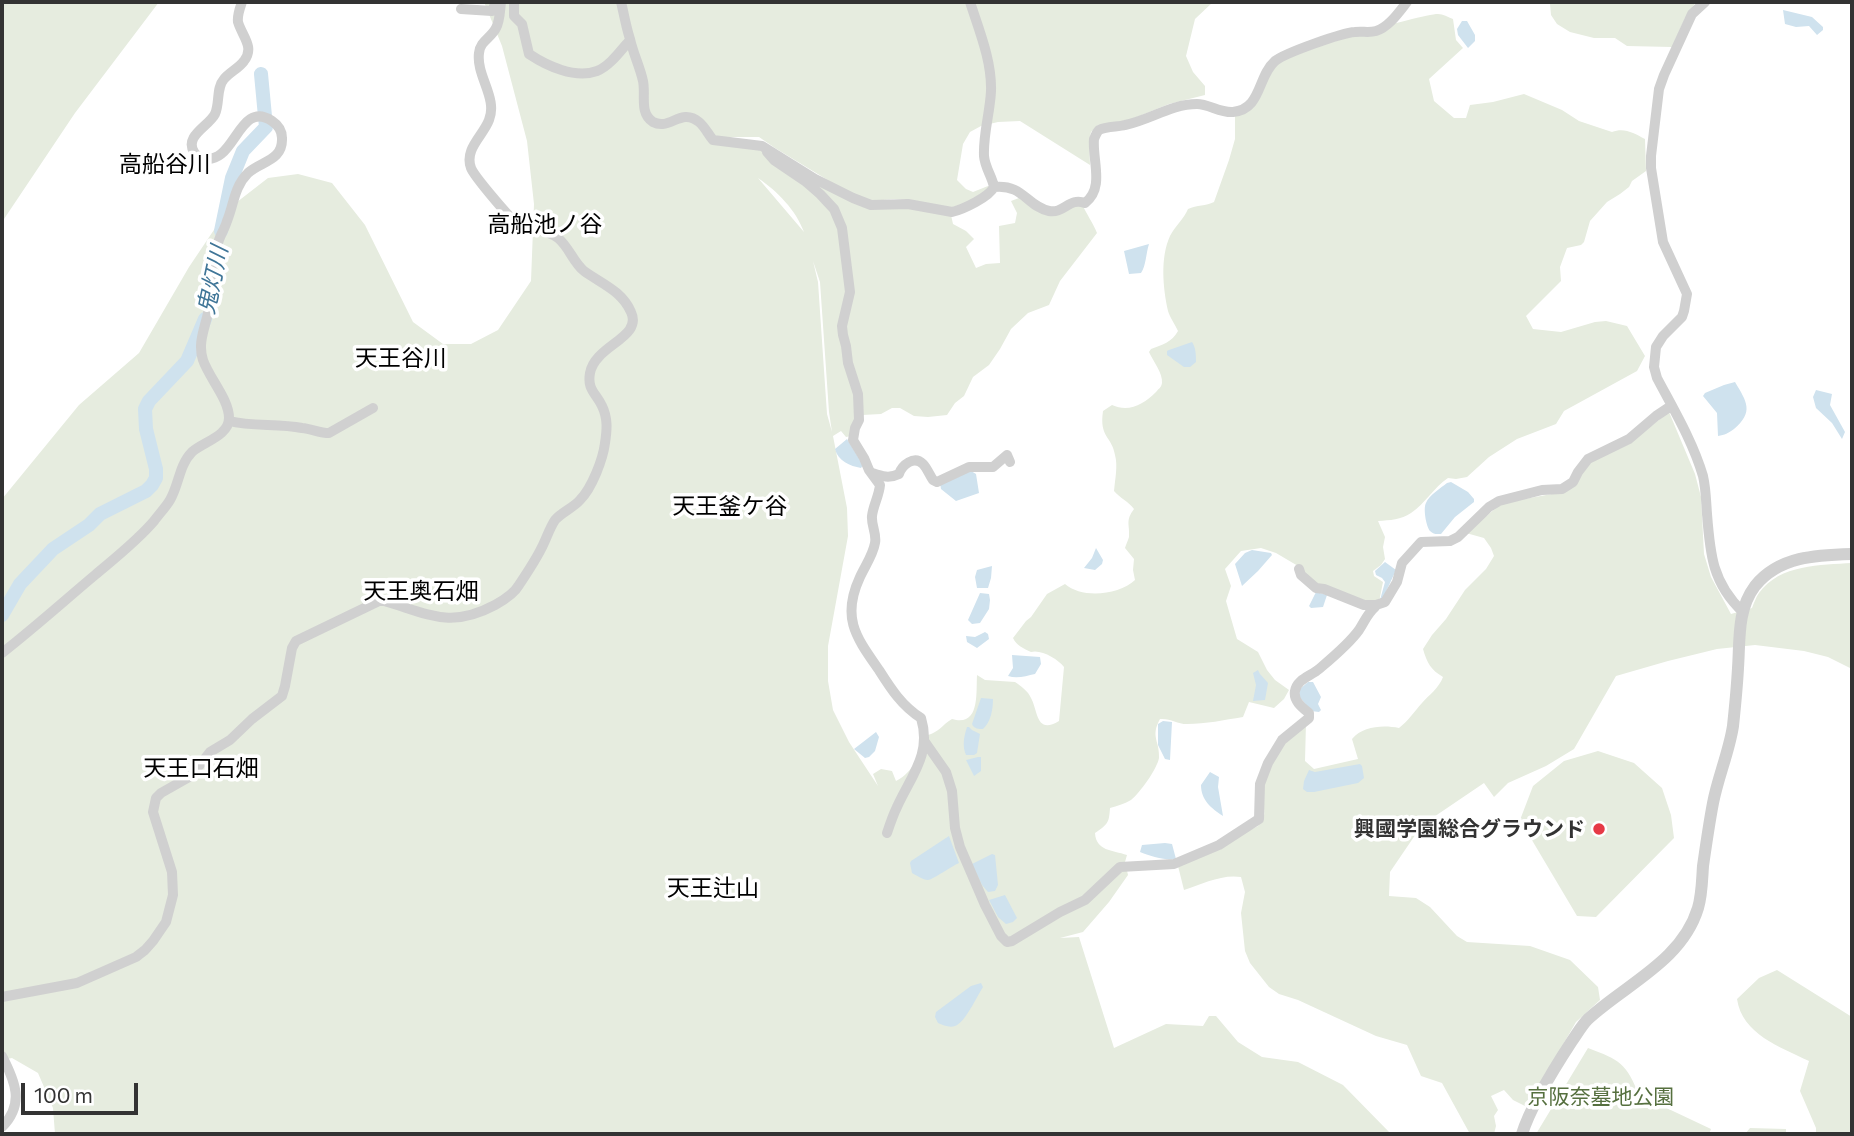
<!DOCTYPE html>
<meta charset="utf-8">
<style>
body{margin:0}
#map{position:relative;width:1854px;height:1136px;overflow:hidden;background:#fff;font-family:Commissioner,sans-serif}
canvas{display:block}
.frame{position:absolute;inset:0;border:4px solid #333;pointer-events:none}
.scale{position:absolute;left:21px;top:1083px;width:117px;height:32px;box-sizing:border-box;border:4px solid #333;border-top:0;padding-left:9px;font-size:21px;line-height:24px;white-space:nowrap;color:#333;-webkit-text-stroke:5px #fff;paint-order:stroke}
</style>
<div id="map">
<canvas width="1854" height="1136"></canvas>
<div class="frame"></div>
<div class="scale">100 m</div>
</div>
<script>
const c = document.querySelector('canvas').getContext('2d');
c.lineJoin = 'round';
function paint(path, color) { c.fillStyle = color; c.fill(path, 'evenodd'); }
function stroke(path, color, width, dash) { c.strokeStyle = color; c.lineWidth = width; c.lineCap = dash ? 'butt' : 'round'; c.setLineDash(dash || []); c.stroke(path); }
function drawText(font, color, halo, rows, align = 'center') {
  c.font = font + ' Commissioner,"Noto Sans JP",sans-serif'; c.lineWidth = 7; c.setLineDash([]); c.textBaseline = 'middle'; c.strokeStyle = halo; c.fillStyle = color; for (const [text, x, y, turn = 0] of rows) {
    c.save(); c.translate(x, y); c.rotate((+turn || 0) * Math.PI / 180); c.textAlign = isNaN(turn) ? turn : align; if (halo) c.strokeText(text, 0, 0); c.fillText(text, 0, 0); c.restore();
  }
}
const green = new Path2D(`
 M2,2H159L75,113L2,222Z
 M484,2H1213L1195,19L1186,56L1193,72L1205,86V95L1169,104L1127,121L1098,125L1091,132L1089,140L1090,165L1020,121L998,122L981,126L970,132L963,144L957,180L966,189L973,192L988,186L991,188L974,200L947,209L912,200L894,199L872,201L849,193L775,148L759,137H729L760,148L845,197L951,215L953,224L966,231L974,239L966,247L976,268L986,264L1000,263L999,226L1015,223L1017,213L1011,201L1019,198L1040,211L1070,205L1082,204C1087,215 1093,223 1097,233L1060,281L1049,305L1028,313L1011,329L1000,349L989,365L973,377L964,396L955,403L947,415L928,417L914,416L900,408H892L881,414L862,415L851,436L846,437L841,431L833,436L847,508L848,536L828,646V681L833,710L849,742L878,786L873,774L881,769L892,771L896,781C914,772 920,753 928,735C939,732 942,725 952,719C980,727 976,694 977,675L985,680L1015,682C1021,686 1028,691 1031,698C1038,711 1036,735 1059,721L1064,667C1058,659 1041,649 1031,652C1024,649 1016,645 1013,638L1026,621L1031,617L1047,594L1065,584C1082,599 1119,595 1135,580L1133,570L1134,559L1125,548C1126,544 1128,541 1129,537C1130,524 1125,521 1134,509C1129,502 1120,498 1114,491C1115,479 1118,466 1115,455C1112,436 1099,438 1103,411L1112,405C1129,413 1144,404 1156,392C1159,388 1161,388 1162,383C1163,373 1153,361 1149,352L1151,349C1162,345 1172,342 1178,331C1175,324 1170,318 1168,311C1163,288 1160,258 1170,236C1175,226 1184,219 1188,209C1197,205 1206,206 1214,202L1229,160L1235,139V115L1252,107C1259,93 1264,75 1275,65C1286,54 1420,14 1438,14C1443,14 1448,17 1453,19L1456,40L1463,48L1429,79L1434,101L1454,118H1466L1470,105L1493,102L1524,94L1562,110L1579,121L1612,132C1624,127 1634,133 1645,139L1646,171L1632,181L1629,187L1620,194L1607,202L1590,221L1584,242L1581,245L1567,248L1560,267L1561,281L1526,316L1533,329L1561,332L1595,322L1606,321L1627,326L1645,356L1637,371L1564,411L1556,424L1517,439L1489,457L1467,477L1456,479L1448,478C1434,487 1425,504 1411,513C1401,520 1390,520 1378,521L1385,537L1383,547L1385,559L1381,565L1373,571L1374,576L1383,582L1379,602L1372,603L1318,587L1298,566L1276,553L1261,548L1241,551L1225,569L1231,586L1226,601L1237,639L1258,652L1267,670L1275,680L1289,690L1284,699L1274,708L1249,702L1243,717C1224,720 1206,724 1187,724C1177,724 1170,718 1160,719C1150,737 1160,741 1159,758C1157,769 1140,793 1131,800C1124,804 1117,806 1110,808C1109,823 1108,824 1095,833C1096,851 1112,850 1127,855L1125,862L1128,875L1109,902L1083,932L1060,938L1079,937L1114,1048L1166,1024L1203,1026L1209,1016H1216L1238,1042L1262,1057L1298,1062L1343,1085L1391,1134H55L53,1108L38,1073L12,1058L2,1060V499L79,405L139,353L189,267L228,209L268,178L298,174L332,183L365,225L413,322L443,344H471L498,330L531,281L534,204L527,141L502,46ZM758,178C777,191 796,210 804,232ZM813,261L820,282L829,412L832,432L827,414L825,385L818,282Z
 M1547,2H1696L1685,18L1672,47L1627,46L1615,38H1594L1570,32L1557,24L1551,15L1550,4Z
 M1669,412L1695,474L1701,497L1704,554L1711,577L1731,614L1752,608C1754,603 1756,597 1759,593C1780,564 1821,565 1852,563V669L1828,657L1804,651L1755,645L1717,649L1668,661L1616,676L1574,749L1546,766L1508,783L1494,797L1484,783L1422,825L1390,872L1389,896L1416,898L1430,907L1457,936L1467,942L1530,946L1570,960L1598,987L1600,1000L1576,1022L1527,1107L1513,1100L1504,1090L1491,1096L1498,1110L1494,1116L1496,1126L1494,1134H1470L1442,1083L1421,1076L1407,1045L1376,1036L1298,1000L1279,994L1269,987L1250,963L1245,951L1241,913L1245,892L1241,877C1222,874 1202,884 1184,890L1178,866L1258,826C1260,822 1263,819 1264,816C1265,811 1262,795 1263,787C1266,760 1287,740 1306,723L1305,761L1314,769L1358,759L1352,739C1363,726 1383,725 1399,728C1408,721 1414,712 1422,703C1429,695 1439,688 1443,677C1431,670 1427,663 1423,649L1432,635L1446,619L1465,590L1486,569L1494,556L1491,548L1484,538L1466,533L1502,503L1563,492L1590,461L1636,438Z
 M1598,751L1634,763L1662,788L1671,815L1674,838L1596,917L1577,916L1520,820L1533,786L1564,761Z
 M1777,970L1852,1017V1134H1816V1128L1800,1091L1809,1061C1780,1047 1742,1034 1737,999L1759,978Z
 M1588,1048C1620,1060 1626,1063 1639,1095L1711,1129L1709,1134H1536Z
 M1750,1128L1786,1129V1134H1745Z`);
const water = new Path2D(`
 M1783,10L1812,17L1823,27V30L1817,35L1809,26L1796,27L1785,24Z
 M1462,21H1467L1475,35V41L1468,48L1458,35L1457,29Z
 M1149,244C1146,253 1146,266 1141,273L1129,274L1124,251Z
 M1192,342C1196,348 1196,355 1196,362L1190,367H1184L1167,355V351L1169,350Z
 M1735,382C1747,402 1754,412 1734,429C1728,433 1725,435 1718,436L1717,413L1703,396L1705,393L1724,385Z
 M1816,390L1832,394L1830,405L1845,432L1842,439L1832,423L1816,408L1813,397Z
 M847,439L863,465L861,468C850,466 838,461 835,449Z
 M971,471L976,474L979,493L956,501L941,489L940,483Z
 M1451,482L1468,492L1474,499V502L1455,517L1441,534C1437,534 1434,535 1430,531C1426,526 1423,508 1426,503C1429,495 1441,488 1447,483Z
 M1096,548L1103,560L1102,564L1095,570L1084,568L1092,558Z
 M1252,550L1271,553L1272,555L1258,571L1242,586L1235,564L1245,553Z
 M1385,562L1396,570L1384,596L1380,600L1385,582L1382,578L1376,575L1375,571Z
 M992,566L991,578L988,588H977L975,577L977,570Z
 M1316,592L1327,595L1323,607L1311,608L1309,606Z
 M980,593L989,594L990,600L989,609L980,623L972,624L968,620Z
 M985,632L988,634L989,639L977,648L967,642L966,636L975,637Z
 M1012,655L1040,657L1041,664L1035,674C1026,676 1017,679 1008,676L1013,668Z
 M1258,670L1260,674L1268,683L1265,700L1253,701L1256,685L1253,673Z
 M1308,682H1313L1321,697L1318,704L1321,710L1319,712L1311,711L1299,696L1300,689Z
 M981,698L993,699C993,709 991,722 983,729C979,729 974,729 972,724Z
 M1163,721L1172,722L1170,760L1165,759L1158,745V724Z
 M967,727H969L972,730L980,734L977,753L974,755H966C962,746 964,736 967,727Z
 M876,732L879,737L875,751L869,757L865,758L854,749Z
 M978,757H981V771L974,776L966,760Z
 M1360,764L1362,766L1364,778L1358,783L1314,792H1307L1303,789L1304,781L1309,770L1315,772Z
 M1210,772L1219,777L1218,787L1223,816C1211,808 1201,800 1201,785Z
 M949,836L959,863C952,866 932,880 928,880C923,880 916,875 912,873L910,863L911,861Z
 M1165,843L1172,844L1176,859C1167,861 1149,856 1140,852L1142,845Z
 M992,854L995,855L998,885L995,891L988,892L982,885L972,864Z
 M1005,895L1017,918L1013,922L1006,924L998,917L989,900Z
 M981,983L983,987C977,996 965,1023 955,1026C949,1028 943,1025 938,1023L935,1017L936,1012L971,986Z`);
const river = new Path2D(`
 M221,231L232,178L243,151L266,127L261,74
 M2,615L20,584L53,549L89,525L100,514L146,491L152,485L156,478V469L146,429L145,409L149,401L187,361L205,319`);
const minor = new Path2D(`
 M514,2V16L522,24L529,54C547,66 575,79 597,71C610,66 621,50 630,40
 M621,2C624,14 626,27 630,39C633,53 640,67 643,81C646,95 639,113 653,122C670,131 681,107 699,122C705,127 708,134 713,140L762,146L815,179L853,198L871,205L908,204L952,212C964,209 989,197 994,187C1024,184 1026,206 1049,211C1064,214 1069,197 1085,203C1105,188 1092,160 1094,139C1096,135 1096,133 1099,130C1106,126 1118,127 1125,125C1150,120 1171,104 1197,104C1209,104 1220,113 1233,112C1262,109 1257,77 1275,61C1285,53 1341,33 1355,32C1362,31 1369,33 1376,31C1389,27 1399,12 1407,2
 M970,2C979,30 992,61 991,91C990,113 983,134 984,156C985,168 992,176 994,187
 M1705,2L1692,14L1664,75L1659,89L1651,156V168L1663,242L1687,294L1684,311L1682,317L1663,336L1656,347L1654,367L1657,378C1674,410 1693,442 1703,476C1706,489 1706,501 1707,514C1710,553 1712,583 1743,612
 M461,9L492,11L496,2L500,3
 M767,152L774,160L805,181L820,194L834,209L842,228L850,292L842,326L843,335L846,346L848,363L858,394L859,420L855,428L853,440L864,458L869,470L880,485C879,496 873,506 872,516C871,525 877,534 875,543C873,555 865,566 860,577C841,618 856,637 879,670C891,689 902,706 921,718C932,754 911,776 897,807C893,815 890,824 887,833
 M229,421C253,427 278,423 302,428C312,429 320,433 329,433L373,408
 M872,473C881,476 889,479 899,474C902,465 914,455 923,464C927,468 930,476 933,480L937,482L969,467H993L1007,455L1010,462
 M1299,569L1301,575L1316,588L1324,589L1364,605H1376L1385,602L1397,582L1402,563L1421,542L1450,541L1458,537L1489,507L1499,501L1542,490L1562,489L1573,482L1578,472L1588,459L1629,439L1656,416L1671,406
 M2,653C34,628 64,601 95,575C115,558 137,541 154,521C159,514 166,507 170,500C179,485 179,465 192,452C203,442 229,436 229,418C229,399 209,378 203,360C197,342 206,326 209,308C211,294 209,280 212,266C213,258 216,249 219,240C221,234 225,228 227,221C234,204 234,187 248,173C261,161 283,161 282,138C282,130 278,125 272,121C238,98 235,168 202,158C198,157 196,156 194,152C184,136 209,126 215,114C220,103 216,88 224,79C230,72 239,68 244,61C255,47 242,36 238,22C237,15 240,8 242,2
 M925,742L946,772L952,791L955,828L960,847L985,905L1001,936L1007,942L1012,941L1060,912L1085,900L1120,867L1174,864L1219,845L1259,819L1260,784L1268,763L1282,740L1309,718V713C1303,708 1293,701 1295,691C1297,679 1311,676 1319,669C1332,658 1349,644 1359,630C1365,621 1367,614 1375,607L1376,605
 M2,997L77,983L136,957L145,950L153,941L166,922L173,895L172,872L153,812L156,798L161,793L191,776L210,752L230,740L252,719L282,696L285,686L292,648L296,641L379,601H384C429,614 450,629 495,605C504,600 514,594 519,585C527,573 535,561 541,549C546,540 549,529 555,520C562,512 573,508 580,500C592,488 603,459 605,443C607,430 608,418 602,406C596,393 587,390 590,373C595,345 643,338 631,312C622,291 602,284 584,271C573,262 569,247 558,238C546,229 532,230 518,224C511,220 474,176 471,168C464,149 483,136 489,120C498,98 476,76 479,53C480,41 491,38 496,28C500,21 500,10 501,2
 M2,1056C15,1081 25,1104 2,1127`);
const tertiary = new Path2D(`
 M1522,1134C1531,1105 1555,1067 1572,1041C1577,1034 1582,1025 1588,1019C1626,984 1682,961 1698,908C1702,895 1702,880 1703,866C1706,845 1709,824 1713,803C1718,777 1729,752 1733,726C1735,707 1737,687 1738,668C1740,639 1737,610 1755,586C1779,556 1817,555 1852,554`);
const markers = [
 [1599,829,7,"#e63946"]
];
const poiNames = [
 ["興國学園総合グラウンド",1585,829]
];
const parkNames = [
 ["京阪奈墓地公園",1601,1097]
];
const neighbourhoodNames = [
 ["高船谷川",165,164],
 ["高船池ノ谷",545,224],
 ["天王谷川",401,358],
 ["天王釜ケ谷",730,506],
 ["天王奥石畑",421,591],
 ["天王口石畑",201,768],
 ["天王辻山",713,888]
];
const waterNames = [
 ["鬼灯川",213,280,-78]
];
paint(green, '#e6ecdf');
paint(water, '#cfe2ee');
stroke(river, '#cfe2ee', 14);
stroke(minor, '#d0d0d0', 10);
stroke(tertiary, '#d0d0d0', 12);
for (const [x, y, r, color] of markers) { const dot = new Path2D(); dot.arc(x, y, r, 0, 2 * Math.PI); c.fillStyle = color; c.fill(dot); stroke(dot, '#fff', 2.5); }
drawText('bold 21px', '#333', '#fff', poiNames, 'right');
drawText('21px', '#56703f', '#fff', parkNames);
drawText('23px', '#000', '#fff', neighbourhoodNames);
drawText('italic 23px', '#3f7597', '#fff', waterNames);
</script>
